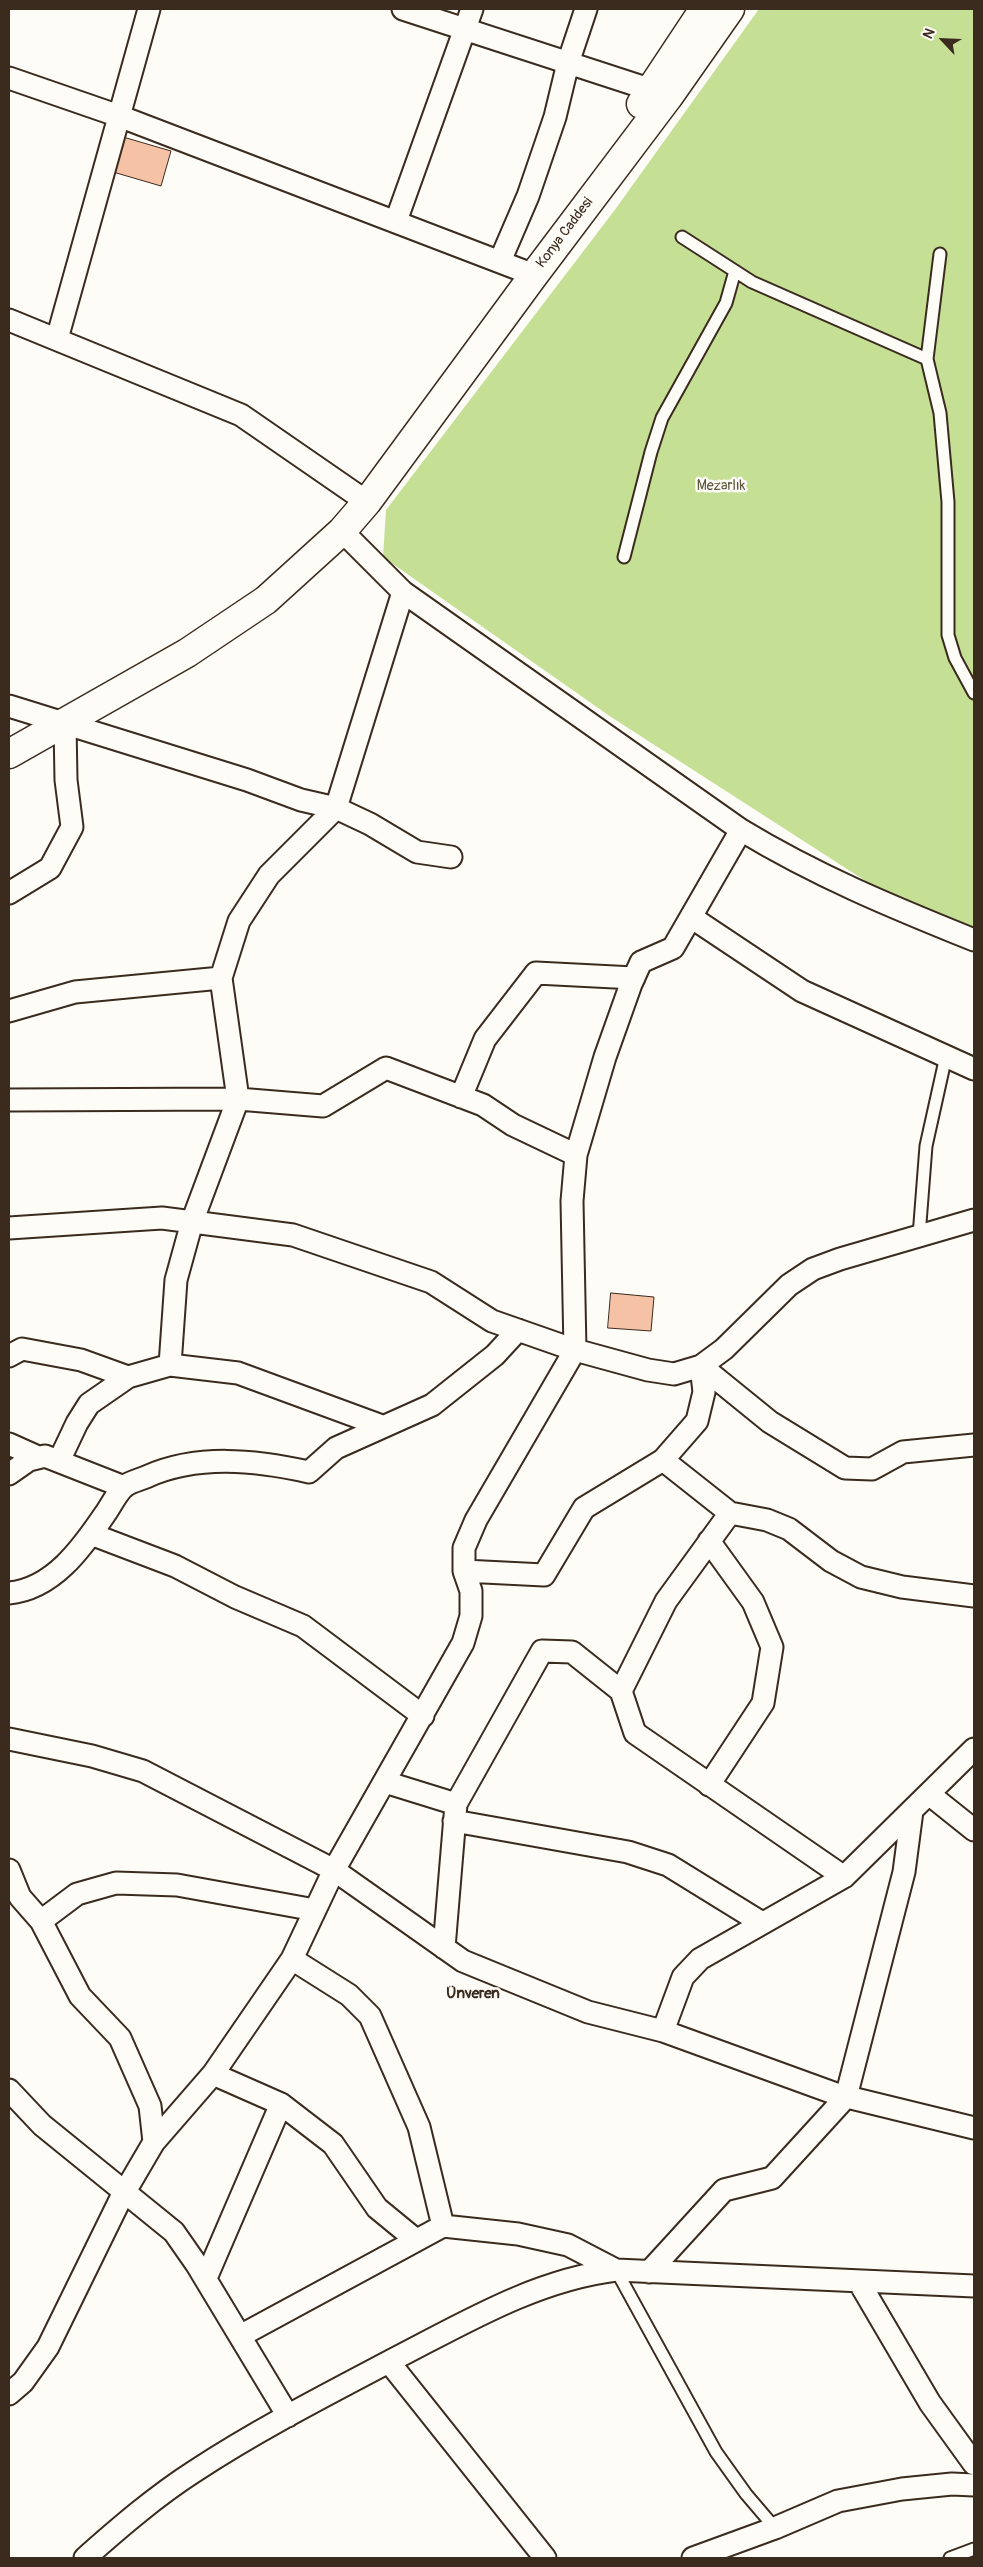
<!DOCTYPE html>
<meta charset="utf-8">
<style>
body{margin:0}
#map{position:relative;width:983px;height:2567px;overflow:hidden;background:#fdfcf7;font-family:Pangolin,sans-serif}
canvas{display:block}
.frame{position:absolute;inset:0;border:10px solid #3b2a1e;pointer-events:none}
.north{position:absolute;left:918px;top:15px;width:50px;height:50px;-webkit-text-stroke:4px #fdfcf7;paint-order:stroke;rotate:295deg;font-size:14px;font-weight:700;line-height:20px;text-align:center;color:#3b2a1e}
.north::after{content:'';display:block;margin:auto;width:18px;height:22px;background:#3b2a1e;clip-path:polygon(50% 0,100% 100%,50% 72%,0 100%)}
</style>
<div id="map">
<canvas width="983" height="2567"></canvas>
<div class="frame"></div>
<div class="north">N</div>
</div>
<script>
const c = document.querySelector('canvas').getContext('2d');
c.lineJoin = 'round';
function paint(path, color) { c.fillStyle = color; c.fill(path, 'evenodd'); }
function stroke(path, color, width, dash) { c.strokeStyle = color; c.lineWidth = width; c.lineCap = dash ? 'butt' : 'round'; c.setLineDash(dash || []); c.stroke(path); }
function drawText(font, color, halo, rows, align = 'center') {
  c.font = font + ' Pangolin,sans-serif'; c.lineWidth = 5; c.setLineDash([]); c.textBaseline = 'middle'; c.strokeStyle = halo; c.fillStyle = color; for (const [text, x, y, turn = 0] of rows) {
    c.save(); c.translate(x, y); c.rotate((+turn || 0) * Math.PI / 180); c.textAlign = isNaN(turn) ? turn : align; if (halo) c.strokeText(text, 0, 0); c.fillText(text, 0, 0); c.restore();
  }
}
const green = new Path2D(`
 M759,9H974V929L875,887L611,717L383,557L386,510L614,211Z`);
const building = new Path2D(`
 M123,137L171,151L161,186L113,172Z
 M611,1293L654,1297L651,1331L608,1328Z`);
const lane = new Path2D(`
 M682,237L752,282L927,359
 M940,254L927,359L940,413L948,502V635L955,658L974,693
 M624,557L651,452L662,418L726,303L735,271
 M919,1236L926,1146L946,1056
 M616,2270L716,2452L746,2494L775,2528
 M950,2558L974,2549`);
const street = new Path2D(`
 M403,9L664,94
 M9,78L119,116L534,275
 M396,221L472,9
 M500,261L528,196L555,117L568,63L586,9
 M9,320L241,415L367,502
 M57,339L149,9
 M342,531L403,592L741,830C817,876 892,907 974,940
 M9,706L247,780L301,800L336,808L370,824L417,852L451,857
 M9,893L50,868L72,827L66,780L65,724
 M691,917L802,991L974,1069
 M9,1011L75,992L221,978
 M461,1097L485,1039L536,973L634,978
 M9,1100L238,1099L323,1106L386,1068L483,1105L513,1125L576,1155
 M9,1228L162,1218L293,1235L431,1282L492,1321L575,1350L648,1370L674,1374L701,1366L724,1349L789,1285L813,1269L840,1259L974,1220
 M9,1356L22,1349L81,1360L128,1377
 M170,1365L176,1280L192,1222L238,1099L221,978L239,921L269,875L336,808L403,592
 M701,1366L770,1422L845,1468L872,1469L903,1452L974,1445
 M9,1444L38,1457
 M663,1460L730,1513L767,1520L789,1529L831,1561L861,1577L902,1587L974,1596
 M59,1461L77,1423L89,1404L128,1377L170,1365L238,1373L382,1426
 M9,1474L29,1460L45,1456L124,1487
 M91,1534L175,1566L235,1597L303,1626L423,1716
 M709,1541L753,1602L772,1647L763,1703L709,1785
 M464,1571L544,1575L584,1508L663,1460L697,1421L704,1392L701,1366
 M9,1593C53,1589 82,1548 105,1514C111,1506 117,1492 125,1486C130,1482 139,1480 146,1477C197,1454 255,1460 309,1472L336,1448L432,1405L495,1355L518,1330
 M621,1691L666,1601L730,1513
 M9,1739L92,1756L143,1771L334,1870L463,1961L588,2012L663,2031L839,2095L974,2128
 M385,1782L456,1804
 M929,1794L974,1830
 M454,1821L628,1852L668,1865L762,1923
 M9,1870L20,1897L41,1921L80,1996L120,2038L150,2106L154,2142
 M41,1921L77,1894L116,1883L177,1885L315,1910
 M444,1948L456,1804L542,1651L572,1652L621,1691L635,1733L844,1877
 M292,1959L349,1995L370,2016L419,2127L443,2226
 M663,2031L683,1977L700,1959L844,1877L974,1749
 M213,2074L281,2104L333,2144L377,2208L416,2240
 M9,2090L42,2125L174,2232L197,2265L288,2416
 M649,2272L724,2190L772,2178L846,2097L904,1872L912,1811
 M206,2278L281,2104
 M859,2282L930,2403L974,2464
 M240,2336L443,2226L518,2234L568,2245L616,2270
 M389,2362L545,2558
 M9,2394L23,2382L48,2347L120,2200L154,2142L213,2074L292,1959L334,1870L463,1643L471,1616V1591L464,1571V1548L476,1520L575,1350L572,1201L576,1155L605,1057L631,984L641,962L673,948L741,830
 M85,2558C120,2527 156,2496 195,2471C259,2429 328,2394 396,2358C466,2322 536,2280 616,2270L974,2286
 M693,2558L775,2528L838,2501L902,2489L952,2484L974,2485`);
const secondary = new Path2D(`
 M641,104L704,9
 M9,754L187,653L266,600L342,531L367,502L534,275L669,96L730,9`);
const streetNames = [
 ["Konya Caddesi",565,233,-53]
];
const parkNames = [
 ["Mezarlık",721,486]
];
const neighbourhoodNames = [
 ["Ünveren",473,1994]
];
paint(green, '#c5df95');
paint(building, '#f5c2a6');
stroke(building, '#3b2a1e', 1);
stroke(lane, '#3b2a1e', 15);
stroke(street, '#3b2a1e', 25);
stroke(secondary, '#3b2a1e', 31);
stroke(lane, '#fdfcf7', 11);
stroke(street, '#fdfcf7', 21);
stroke(secondary, '#fdfcf7', 28);
drawText('14px', '#3b2a1e', '#fdfcf7', streetNames);
drawText('14px', '#5e573c', '#fdfcf7', parkNames);
drawText('bold 15px', '#3b2a1e', '#fdfcf7', neighbourhoodNames);
</script>
